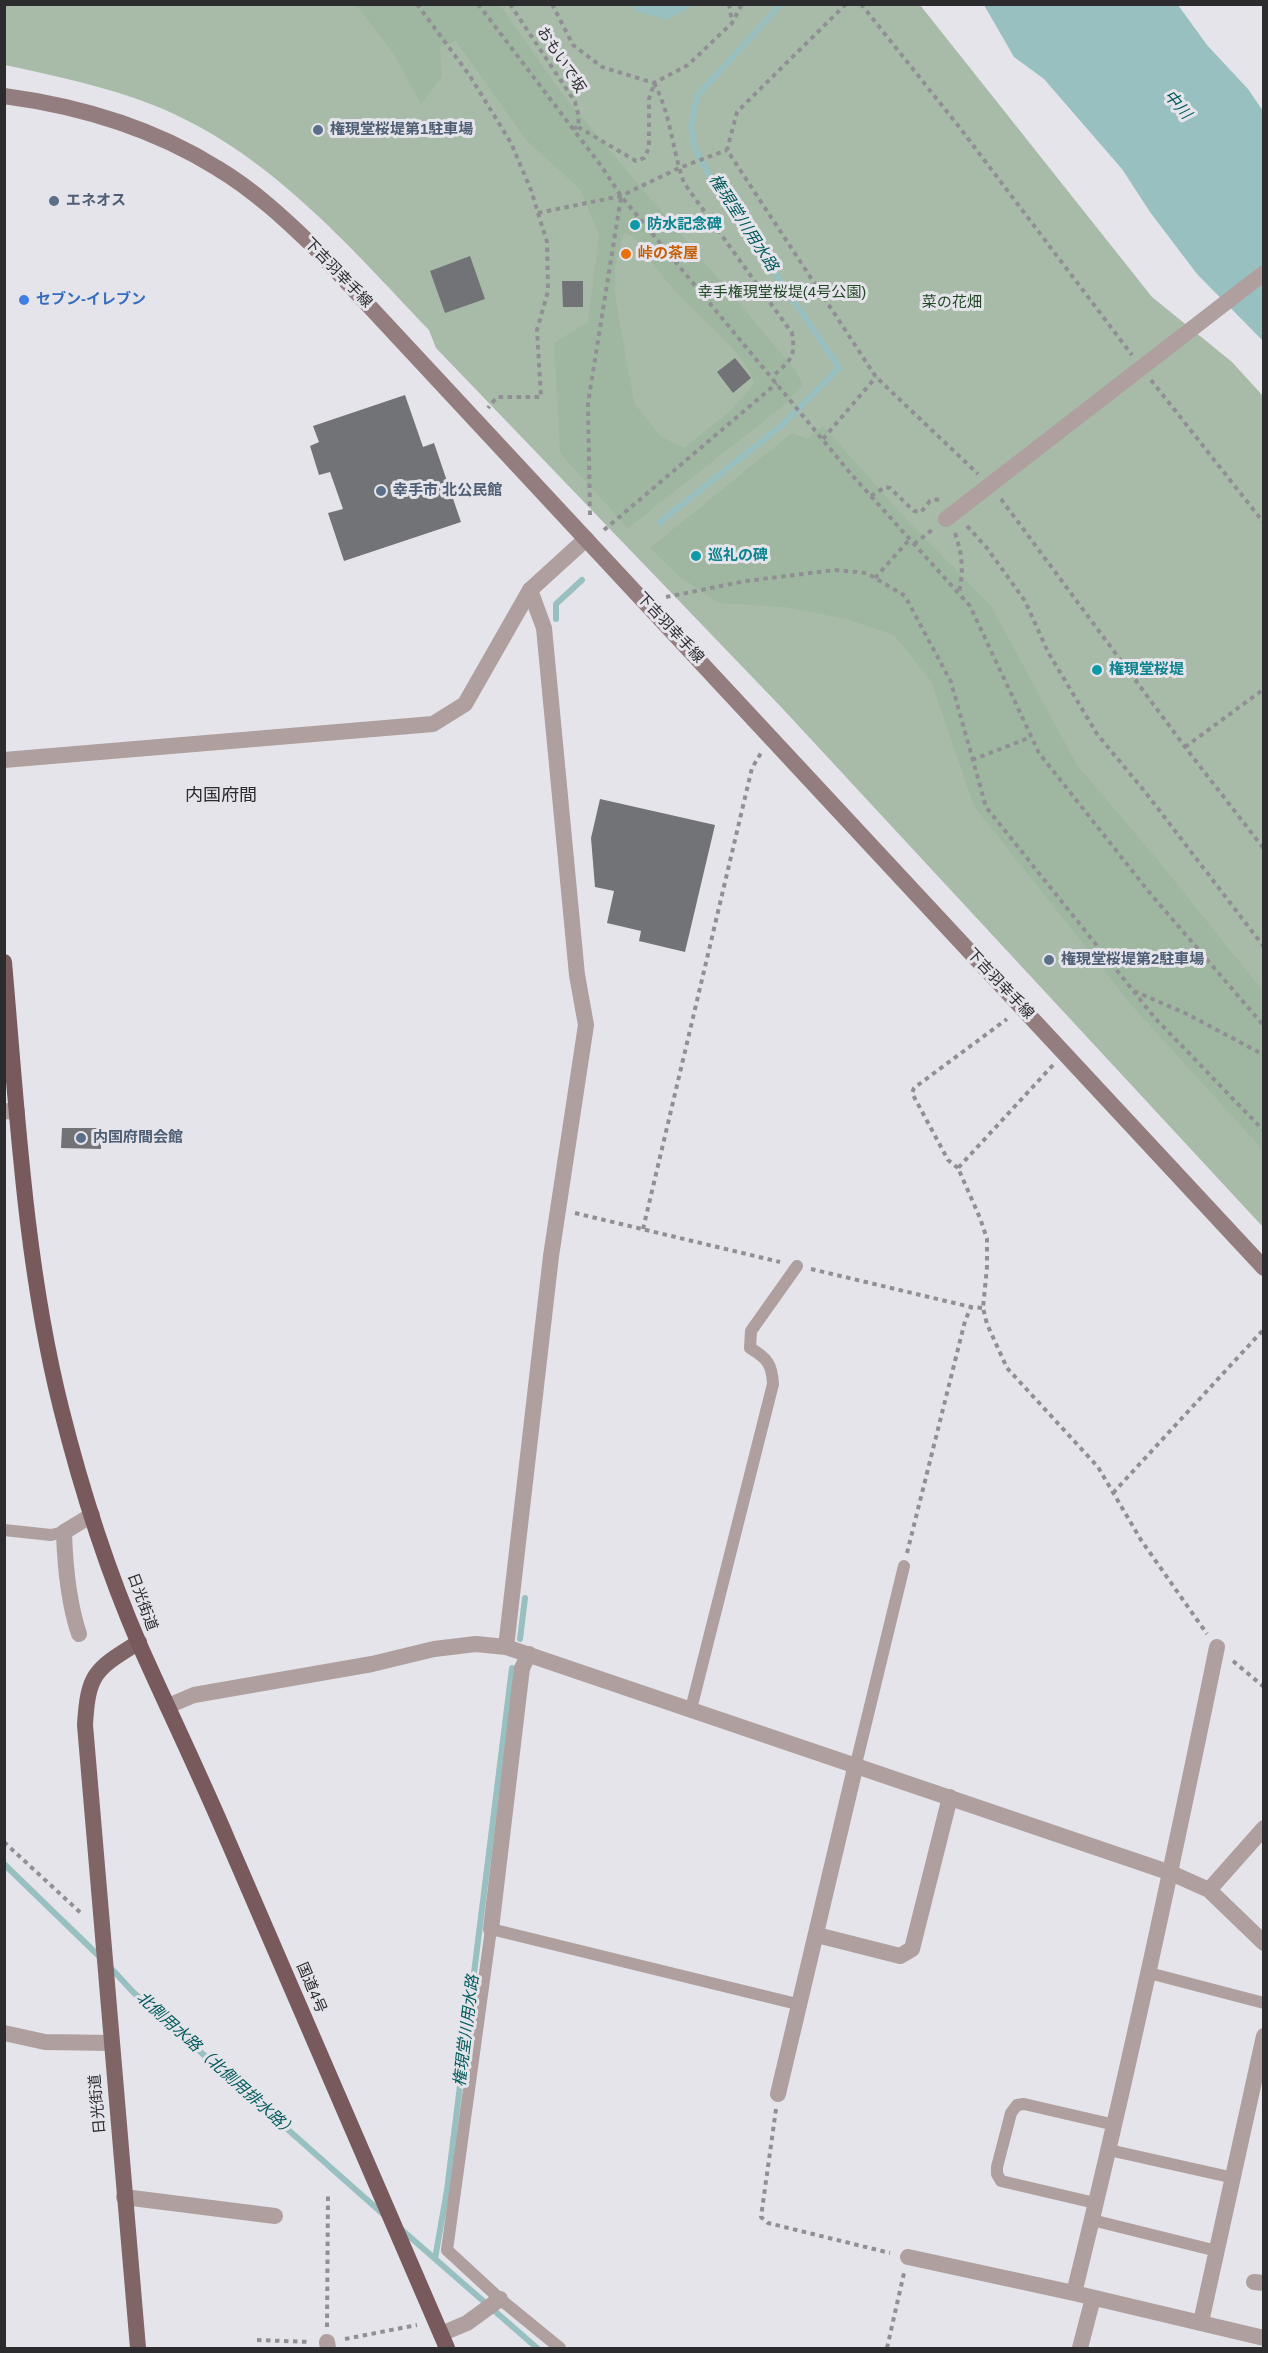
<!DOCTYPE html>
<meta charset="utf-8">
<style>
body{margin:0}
#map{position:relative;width:1268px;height:2353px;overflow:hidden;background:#e4e4ea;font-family:Arial,sans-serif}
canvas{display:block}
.frame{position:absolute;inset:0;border:6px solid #2c2c2f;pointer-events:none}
</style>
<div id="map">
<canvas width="1268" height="2353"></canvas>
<div class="frame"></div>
</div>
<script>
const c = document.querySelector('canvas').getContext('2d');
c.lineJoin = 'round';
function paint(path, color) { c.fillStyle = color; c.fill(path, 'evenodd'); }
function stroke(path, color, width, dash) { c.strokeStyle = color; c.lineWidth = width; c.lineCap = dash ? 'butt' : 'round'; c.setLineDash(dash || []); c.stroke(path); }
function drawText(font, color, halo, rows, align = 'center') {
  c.font = font + ' Arial,"Noto Sans JP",sans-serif'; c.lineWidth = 6; c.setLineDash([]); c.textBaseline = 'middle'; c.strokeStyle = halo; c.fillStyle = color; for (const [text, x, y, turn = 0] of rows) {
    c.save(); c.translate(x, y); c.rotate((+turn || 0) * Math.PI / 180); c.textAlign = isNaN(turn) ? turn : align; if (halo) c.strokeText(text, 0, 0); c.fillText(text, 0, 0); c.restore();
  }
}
const green = new Path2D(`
 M5,5H920L1152,297L1232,362L1263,396V1227L782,708L436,348L429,330C347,244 267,150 153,105C105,86 55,76 5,65Z`);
const forest = new Path2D(`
 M356,5H500L563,95L797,372L802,385L783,406L628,528L560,453L554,343L588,322L599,235L580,189L527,141L456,41L440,47L442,77L421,104L392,51ZM624,233L634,237C648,256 661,276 677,293C696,314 751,358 754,384L729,412L684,448L660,436L634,403L615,295V265Z
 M823,426L905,518L991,606L1077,765L1156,858L1263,991V1150L1134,1008L974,806L931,681L894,635L846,619L785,607L719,603L679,576L650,548L792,433L807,439Z`);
const water = new Path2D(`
 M633,5V4L694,5L667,20L635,11Z
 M984,5H1178L1207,45L1248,89L1263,111V341L1197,274L1150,212L1122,169L1044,79L1014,57Z`);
const stream = new Path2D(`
 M660,522L782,425L839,368L710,177L694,147L691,127L697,96L781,4
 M556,619V604L582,580
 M520,1639L525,1598
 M4,1864L101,1958
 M110,1967L133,1992L383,2214
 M402,2230L537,2348
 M435,2259L447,2190L512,1668`);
const building = new Path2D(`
 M470,256L485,299L445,313L430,271Z
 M562,281H583V307H563Z
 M735,358L751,378L733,393L717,372Z
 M405,395L423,447L434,443L461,522L344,561L328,513L343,509L330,472L319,475L310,446L319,442L313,426Z
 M600,799L715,825L685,952L639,941L641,931L607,923L614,891L595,887L591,838Z
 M62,1128H101V1149L61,1148Z`);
const path = new Path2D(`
 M417,4L470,76L511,143L531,190L547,242L548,291L537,330L541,397H497L488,408
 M478,4L602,167L621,196L851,474L970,606L1039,753L1149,892L1264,1026
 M510,4L575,102L579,117L578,127L572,129
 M552,4L573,45L602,67L654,83L688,65L732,23L742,4
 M729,4L732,22
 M846,4L737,112L727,150L876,377L978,474
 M861,4L960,128L1132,355
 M654,83C671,114 672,150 684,183L792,333C796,359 790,360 772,377
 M578,127L636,161L644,158L649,148V99L654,84
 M538,213L621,196L679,168L727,150
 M1151,380L1264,523
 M823,439L876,377
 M871,496L885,487L890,488L914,511L921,512L930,501L940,499
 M1001,499L1185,747L1264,849
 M590,515L588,403L621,197
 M967,526L987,548L1025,601L1048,652L1097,734L1146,793L1264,947
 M604,530L777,383
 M955,533C962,553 964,571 959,592
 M914,544L932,530
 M875,578L909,540
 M666,597L746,581L835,570L867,573L905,596L951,682L986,807L1155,1018L1264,1131
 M1185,747L1264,689
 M972,760L1031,737
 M1134,991L1187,1014L1264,1055
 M1053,1065L958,1168L980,1218L987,1239V1267L983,1308L987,1324L1007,1368L1098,1467L1141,1540L1207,1634
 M958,1168L948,1160L912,1093L914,1088L1007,1019
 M575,1213L780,1262
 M643,1229L752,768L761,753
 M811,1269L971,1307L983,1308
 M1113,1493L1264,1329
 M907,1553L965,1321L971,1307
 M1233,1661L1264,1687
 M4,1842L83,1915
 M776,2109L761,2217L768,2223L890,2253
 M327,2327L328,2192
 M345,2339L417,2325
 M257,2340L311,2342
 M887,2348L904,2273`);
const service = new Path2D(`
 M4,1530L51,1535L64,1532
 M691,1709L773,1384C772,1364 767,1358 750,1348L751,1331L797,1266
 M856,1764L904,1566
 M1149,1973L1264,2003
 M1109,2150L1234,2178
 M1095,2203L1001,2181L997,2174V2167L1011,2113L1017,2105L1024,2104L1115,2125
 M1092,2220L1217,2251
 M560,2348L500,2299L447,2250L491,1929L801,2005`);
const pedestrian = new Path2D(`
 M1145,365L1264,273
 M946,519L1141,368`);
const minor = new Path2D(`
 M4,1111L17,1112
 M79,1634C68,1601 65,1566 64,1532L92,1515
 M506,1647L551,1256L586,1025L577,975L544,628L530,590
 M168,1706L194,1695L372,1664L434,1649L476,1644L506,1647L1171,1873L1209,1890L1264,1943
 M1209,1890L1264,1828
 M491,1929L522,1668L529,1654
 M817,1935L900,1956L912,1949L950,1797
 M4,2033L45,2042L111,2043
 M778,2094L856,1764
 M124,2197L275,2216
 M908,2257L1074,2293L1264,2338
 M1254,2282L1264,2283
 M1074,2293C1127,2079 1173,1863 1217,1647
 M1201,2322L1264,2036
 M441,2334L467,2323L500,2299
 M327,2342L328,2348
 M1080,2348L1093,2298`);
const tertiary = new Path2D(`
 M4,760L433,724L465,704L530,590L586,539`);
const secondary = new Path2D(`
 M4,96C79,106 153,128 217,168C254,190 286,220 317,250L1264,1268`);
const primary = new Path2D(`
 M138,2348L85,1725C88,1672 96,1669 139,1642`);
const trunk = new Path2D(`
 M4,962C17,1110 25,1264 61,1408C81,1488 107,1570 140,1646C169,1711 200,1775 228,1841C302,2010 373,2180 447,2348`);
const markers = [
 [318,130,6,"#5c6f8a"],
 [54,201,6,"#5c6f8a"],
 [635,225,6,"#0f9aa8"],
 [626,254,6,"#e8710a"],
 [24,300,6,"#3f7fe0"],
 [381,491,6,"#5c6f8a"],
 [696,556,6,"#0f9aa8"],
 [1097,670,6,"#0f9aa8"],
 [1049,960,6,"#5c6f8a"],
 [81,1138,6,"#5c6f8a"]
];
const streetNames = [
 ["おもいで坂",561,60,57],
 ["下吉羽幸手線",338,273,46],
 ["下吉羽幸手線",670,628,47],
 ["下吉羽幸手線",1000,984,47],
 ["日光街道",142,1602,70],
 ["国道4号",311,1988,67],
 ["日光街道",98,2104,-95]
];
const serviceNames = [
 ["権現堂桜堤第1駐車場",330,130],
 ["エネオス",66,201],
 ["幸手市 北公民館",393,491],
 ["権現堂桜堤第2駐車場",1061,960],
 ["内国府間会館",93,1138]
];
const cultureNames = [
 ["防水記念碑",647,225],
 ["巡礼の碑",708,556],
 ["権現堂桜堤",1109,670]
];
const foodNames = [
 ["峠の茶屋",638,254]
];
const parkNames = [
 ["幸手権現堂桜堤(4号公園)",782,293],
 ["菜の花畑",952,303]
];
const shopNames = [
 ["セブン-イレブン",36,300]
];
const waterNames = [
 ["中川",1177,105,49],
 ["権現堂川用水路",743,223,57],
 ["権現堂川用水路",467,2031,-83],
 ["北側用水路（北側用排水路）",216,2065,42]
];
const quarterNames = [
 ["内国府間",221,796]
];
paint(green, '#a8baa8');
paint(forest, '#9fb7a0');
paint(water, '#99c0c0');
stroke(stream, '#99c0c0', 6);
paint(building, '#727377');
stroke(path, '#909094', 4, [4.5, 4.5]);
stroke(service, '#af9f9f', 12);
stroke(pedestrian, '#af9f9f', 16);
stroke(minor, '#af9f9f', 16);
stroke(tertiary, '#af9f9f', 16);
stroke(secondary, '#947d7e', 16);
stroke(primary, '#806566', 16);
stroke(trunk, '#785a5c', 16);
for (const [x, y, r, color] of markers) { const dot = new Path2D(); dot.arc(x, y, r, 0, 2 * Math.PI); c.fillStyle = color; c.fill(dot); stroke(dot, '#e4e4ea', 2); }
drawText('15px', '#2c2c2f', '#e4e4ea', streetNames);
drawText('bold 15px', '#4e5e75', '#e4e4ea', serviceNames, 'left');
drawText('bold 15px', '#0d838f', '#e4e4ea', cultureNames, 'left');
drawText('bold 15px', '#c56008', '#e4e4ea', foodNames, 'left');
drawText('15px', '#224725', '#e4e4ea', parkNames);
drawText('bold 15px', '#366cbe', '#e4e4ea', shopNames, 'left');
drawText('italic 16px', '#035b5c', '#e4e4ea', waterNames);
drawText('18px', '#2c2c2f', '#e4e4ea', quarterNames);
</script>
